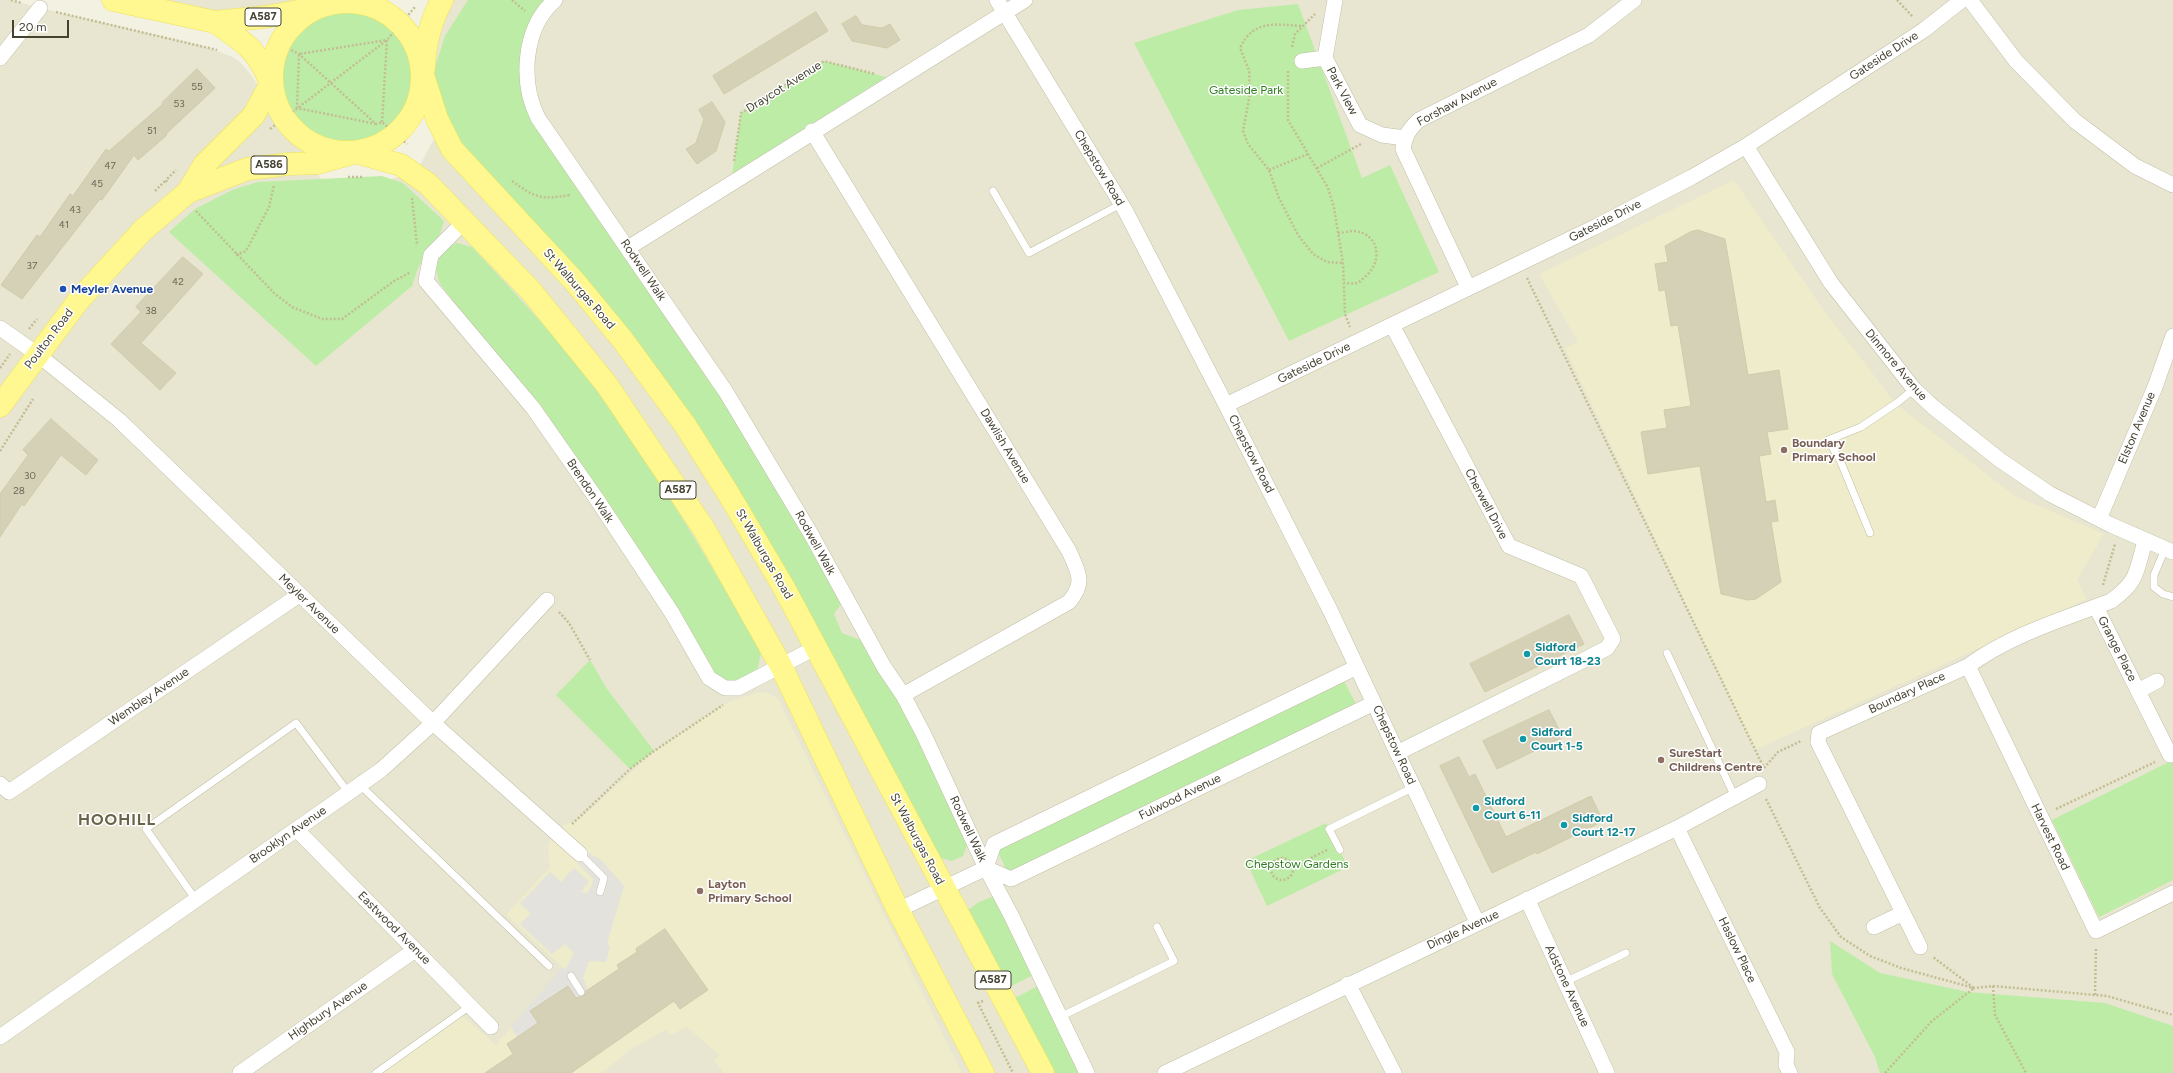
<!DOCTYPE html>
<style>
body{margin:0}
#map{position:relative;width:2173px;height:1073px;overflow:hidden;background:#f3f2e2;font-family:Figtree,sans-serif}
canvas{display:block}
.scale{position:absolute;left:12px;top:20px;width:57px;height:18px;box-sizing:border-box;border:2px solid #454232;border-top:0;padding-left:5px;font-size:12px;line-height:14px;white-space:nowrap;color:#454232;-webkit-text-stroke:3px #fff;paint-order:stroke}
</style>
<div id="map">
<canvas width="2173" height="1073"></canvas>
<div class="scale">20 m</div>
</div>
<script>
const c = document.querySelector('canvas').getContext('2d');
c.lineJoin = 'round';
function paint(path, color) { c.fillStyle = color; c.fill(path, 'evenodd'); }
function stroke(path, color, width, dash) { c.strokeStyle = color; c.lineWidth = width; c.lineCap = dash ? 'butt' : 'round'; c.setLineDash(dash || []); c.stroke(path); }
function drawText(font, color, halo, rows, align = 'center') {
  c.font = font + ' Figtree,sans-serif'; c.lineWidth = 3; c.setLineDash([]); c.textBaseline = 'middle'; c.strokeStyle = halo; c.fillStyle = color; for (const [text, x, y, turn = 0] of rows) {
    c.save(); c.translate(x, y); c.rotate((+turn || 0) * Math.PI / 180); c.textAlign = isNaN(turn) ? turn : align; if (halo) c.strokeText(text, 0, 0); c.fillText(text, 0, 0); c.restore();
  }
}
const residential = new Path2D(`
 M0,0H11L40,8L200,45L233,57L239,61L251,75L324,183L385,180L415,174L446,117L439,93L433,46L451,0H2173V1073H0Z
 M113,0H346L265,17Z`);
const education = new Path2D(`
 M1734,180L1823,309L1896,404L2015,496L2104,534L2077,580L2087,599L1755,750L1565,348L1578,342L1539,274Z
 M759,692L768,693L778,699L962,1073H724L713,1060L720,1056L687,1027L670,1035L666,1029L628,1051L602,1073H380L463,1016L496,1045L562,967L506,915L551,866L549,863L548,843L564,825L580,819L654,751L728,702Z`);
const green = new Path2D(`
 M468,0H555L533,32L532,106L713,376L844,600L834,614L842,633L871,644L971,834L963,856L952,861L928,855L685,425L459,157L430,82L445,36Z
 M1298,4L1362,178L1390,165L1439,272L1289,341L1134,43L1238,10Z
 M283 77a64 64 0 1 1 128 0a64 64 0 1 1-128 0Z
 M824,61L886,77L732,175L741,113Z
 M382,176L403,183L444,221L440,234L418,268L412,286L316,366L169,232L195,209L232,190L258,182Z
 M457,243L472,247C517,295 563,344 602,398C661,478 711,565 761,652L757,672L740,680L718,684L533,408L439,282L435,266L442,250Z
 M590,660L607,689L654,751L630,769L556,695Z
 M1341,675L1359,710L1011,879L994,844Z
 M2173,760V880L2099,917L2052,820Z
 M1326,823L1348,867L1267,906L1246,861Z
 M1000,894L1039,972L1000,992L959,917L979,902Z
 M1830,941L1880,973L1968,992L2105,1003L2173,1026V1073H1880L1875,1057L1832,974Z
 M1044,983L1089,1073H1043L1005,1003Z`);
const parking = new Path2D(`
 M584,850L601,860L624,886L607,943L610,948L606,962L589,961L583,978L588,990L582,1007L568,986L531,1011L544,1032L522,1046L511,1027L562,967L565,970L574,953L565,944L552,954L520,924L531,913L520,904L550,872L561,882L574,868L589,882L581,892L587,893L592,885L593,879L578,863L576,858Z`);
const building = new Path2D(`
 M816,12L828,31L724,94L713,76Z
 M856,16L862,25L882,28L890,24L900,40L887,48L852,41L842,24Z
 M197,69L215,88L166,134L167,135L138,160L134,155L102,200L100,199L22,299L1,285L37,235L40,237L70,194L73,196L106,149L109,151L163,104L162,103Z
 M712,102L725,122L716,151L697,164L686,149L696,143L704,119L699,110Z
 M1698,230L1725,239L1748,375L1779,370L1788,429L1767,432L1771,454L1759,456L1766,502L1775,500L1778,521L1771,522L1781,582L1756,599L1748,600L1721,594L1700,466L1648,474L1641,432L1667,428L1664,410L1691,406L1678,325L1671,326L1665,290L1659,291L1655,264L1668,262L1665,246L1690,232Z
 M183,257L203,274L141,343L176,373L160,390L111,344L141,312L136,307Z
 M51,419L98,460L86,475L61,455L24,506L22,504L0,537V494L28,455L23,450Z
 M1569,615L1584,644L1485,692L1470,664Z
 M1549,710L1563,737L1497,769L1483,741Z
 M1459,757L1469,777L1475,774L1506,837L1591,796L1603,821L1537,854L1536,852L1492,873L1440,766Z
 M665,929L708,990L680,1009L674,1001L571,1073H485L513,1054L507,1044L538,1023L530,1011L568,986L576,998L583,996L586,991L619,969L617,965L637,952L636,949Z`);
const path = new Path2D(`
 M11,0L22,3
 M512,0L525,11
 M1897,0L1913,17
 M56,12L217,50
 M1301,26C1274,24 1253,20 1240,48L1249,70L1250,94L1243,131L1248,144L1269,170L1279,198L1298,235L1313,254L1327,262L1343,263
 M270,39L299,54L376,124L382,122L407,144
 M1292,47L1295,34L1315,14
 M1288,71V120L1328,188L1334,208L1343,263L1345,314L1350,327
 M376,124L297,108L299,54L387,40L382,122
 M270,129L387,40L415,7
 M734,161L741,113L824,61L875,74
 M1317,168L1361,144
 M1269,170L1308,154
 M348,177H363
 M512,181C536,198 540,200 570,195
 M167,182L166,180L176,170
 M155,191L166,180
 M412,198L417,245
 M196,211L274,293L292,307L322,319H342L394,281L411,272
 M1338,233C1343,233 1349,231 1354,231C1377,233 1383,257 1369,273C1365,276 1361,282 1357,283C1353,284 1348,283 1344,283
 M236,255L246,251L269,207L274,185
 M1527,278L1764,768
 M29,329L37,319
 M0,368L10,354
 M0,451L33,399
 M2103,585L2115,544
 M559,612L569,623L590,660
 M1764,768L1778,752L1801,741
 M1766,799L1820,908L1841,937L1870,956L1901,968L1974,988L1993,986L2107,996L2173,1015
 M2056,809L2155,762
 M572,824L630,769L654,751L723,705
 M1271 869a11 11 0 1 1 22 0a11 11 0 1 1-22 0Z
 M1293,867L1327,850
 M1993,986L1995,1015L2026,1073
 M2095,995L2096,948
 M983,1001L978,1003L1013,1073
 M1885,1073L1932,1021L1974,988L1933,957`);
const lane = new Path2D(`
 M993,191L1029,253L1121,204
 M1870,533L1840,460L1828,440L1861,427L1898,402L1914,389
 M2165,549L2154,575V587L2163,594L2173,597
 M1667,653L1735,797
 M360,785L549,966
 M1340,850L1329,829L1414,787
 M580,854L604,878L600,892
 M196,900L146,829L296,723L348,792
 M571,976L581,992
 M1565,982L1626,953
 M1060,1017L1174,961L1157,927
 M376,1073L470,1006`);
const street = new Path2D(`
 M319,0L321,4
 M555,0C523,28 520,82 538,118L726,392L811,534L884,667L903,695L923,733L986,868L1011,915L1087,1073
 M997,0L1125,210L1226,405L1330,610L1477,922
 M1335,0L1325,58L1360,125L1382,135L1405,138
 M1970,0L2016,61L2075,121L2135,166L2173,185
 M0,58L40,8
 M1302,61L1325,58
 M812,131L1069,551C1078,572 1086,582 1069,602L903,695
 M1746,146L1831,283L1914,389L1933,407L2000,460L2050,494L2111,525L2173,552
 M465,221L431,255L426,281L533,408L596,498L672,613L709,678L725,688H738L815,648
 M628,248L1025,0
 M1468,287L1403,149C1405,136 1409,129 1419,120L1589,35L1634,0
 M1392,325L1509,546L1581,576L1613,639L1607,648L1578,663L1397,753
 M0,328L37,354L119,420L433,723L580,854
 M1226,405L1595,227L1692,177L1746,146L1924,30L1962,0
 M2099,519L2155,387L2173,336
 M2096,607L2170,755
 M1968,666L2096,931L2173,893
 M2138,691L2157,681
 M0,784L9,792L299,595
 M1677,828L1787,1052L1786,1065L1790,1073
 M297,830L491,1027
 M986,868L1011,879L1374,703
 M1527,899L1607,1073
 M898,910L986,868L994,844L1357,667
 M1874,927L1903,913
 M1920,947L1818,742L1819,733L1968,666C2010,635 2063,619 2111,601C2138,582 2136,572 2145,541
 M1348,984L1394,1073
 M0,1037L381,770L433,723L547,600
 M240,1073L415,950
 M1165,1073L1677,828L1759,784`);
const primary = new Path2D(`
 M113,0L215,22L265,17L310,9
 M272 77a75 75 0 1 1 150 0a75 75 0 1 1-150 0Z
 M215,22C243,42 257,48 270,82
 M424,68C425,43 430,22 442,0
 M424,78L437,119L452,149L575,282L622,339L685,425L728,493L783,586L1043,1073
 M358,153L401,165L428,184L531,291L607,385L704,529L781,666L898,910L983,1073
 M188,192L204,165L254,115L270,85
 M0,406L78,301L143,230L188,192L247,169L288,164L318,163L350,154`);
const markers = [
 [63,289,4,"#1a4fb4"],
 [1784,450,4,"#8d6e63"],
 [1527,654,4,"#0f9aa8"],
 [1523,739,4,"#0f9aa8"],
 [1661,760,4,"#8d6e63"],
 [1476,808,4,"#0f9aa8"],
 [1564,825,4,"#0f9aa8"],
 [700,891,4,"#8d6e63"]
];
const numberNames = [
 ["55",197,87],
 ["53",179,104],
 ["51",152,131],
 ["47",110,166],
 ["45",97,184],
 ["43",75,210],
 ["41",64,225],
 ["37",32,266],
 ["42",178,282],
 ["38",151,311],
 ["30",30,476],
 ["28",19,491]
];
const shields = [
 [263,17,36],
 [269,165,36],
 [678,490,36],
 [993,980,36]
];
const shieldNames = [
 ["A587",263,17],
 ["A586",269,165],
 ["A587",678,490],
 ["A587",993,980]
];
const streetNames = [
 ["Gateside Drive",1884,56,-33],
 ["Draycot Avenue",784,87,-32],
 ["Park View",1342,91,62],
 ["Forshaw Avenue",1457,102,-28],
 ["Chepstow Road",1099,168,59],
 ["Gateside Drive",1605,221,-27],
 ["Rodwell Walk",643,270,56],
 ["St Walburgas Road",579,289,49],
 ["Poulton Road",49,339,-53],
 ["Gateside Drive",1314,363,-26],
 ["Dinmore Avenue",1896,365,50],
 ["Elston Avenue",2137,428,-67],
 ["Dawlish Avenue",1005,446,59],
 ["Chepstow Road",1251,454,63],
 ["Brendon Walk",590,491,56],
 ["Cherwell Drive",1486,504,62],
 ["Rodwell Walk",815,543,61],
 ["St Walburgas Road",764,554,60],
 ["Meyler Avenue",309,604,44],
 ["Grange Place",2117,649,63],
 ["Boundary Place",1907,693,-25],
 ["Wembley Avenue",149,697,-34],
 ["Chepstow Road",1394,745,65],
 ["Fulwood Avenue",1180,797,-26],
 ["Rodwell Walk",968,829,65],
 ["Brooklyn Avenue",288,835,-35],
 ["Harvest Road",2050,837,64],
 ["St Walburgas Road",917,839,62],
 ["Eastwood Avenue",394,928,45],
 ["Dingle Avenue",1463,930,-25],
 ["Haslow Place",1737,950,64],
 ["Adstone Avenue",1567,986,65],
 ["Highbury Avenue",328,1011,-35]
];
const parkNames = [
 ["Gateside Park",1246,90],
 ["Chepstow Gardens",1297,864]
];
const transitNames = [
 ["Meyler Avenue",71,289]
];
const educationNames = [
 ["Boundary",1792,443],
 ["Primary School",1792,457],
 ["SureStart",1669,753],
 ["Childrens Centre",1669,767],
 ["Layton",708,884],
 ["Primary School",708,898]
];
const cultureNames = [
 ["Sidford",1535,647],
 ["Court 18-23",1535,661],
 ["Sidford",1531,732],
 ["Court 1-5",1531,746],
 ["Sidford",1484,801],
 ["Court 6-11",1484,815],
 ["Sidford",1572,818],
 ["Court 12-17",1572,832]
];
const districtNames = [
 ["HOOHILL",117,820]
];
paint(residential, '#e8e6d0');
paint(education, '#eeecca');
paint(green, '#bdeca6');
paint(parking, '#e3e2dc');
paint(building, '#d5d1b7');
stroke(building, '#d1cba9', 1);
stroke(lane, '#c2bfa7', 8);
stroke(street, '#c2bfa7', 16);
stroke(primary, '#efe354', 23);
stroke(path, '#c3bd94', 2.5, [2, 2]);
stroke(lane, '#fff', 7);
stroke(street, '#fff', 15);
stroke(primary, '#fff890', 22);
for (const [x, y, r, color] of markers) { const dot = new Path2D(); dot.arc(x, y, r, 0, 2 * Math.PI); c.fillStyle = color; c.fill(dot); stroke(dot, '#fff', 1.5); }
drawText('10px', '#696653', null, numberNames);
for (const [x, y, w] of shields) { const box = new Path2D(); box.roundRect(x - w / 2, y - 9, w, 18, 3); c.fillStyle = '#fff'; c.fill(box); stroke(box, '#454232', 1); }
drawText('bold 11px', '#454232', null, shieldNames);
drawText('12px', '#454232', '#fff', streetNames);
drawText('12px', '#2f7c20', '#fff', parkNames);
drawText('bold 12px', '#164399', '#fff', transitNames, 'left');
drawText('bold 12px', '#785e54', '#fff', educationNames, 'left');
drawText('bold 12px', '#0d838f', '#fff', cultureNames, 'left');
c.letterSpacing = '1px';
drawText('bold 16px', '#696348', '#fff', districtNames);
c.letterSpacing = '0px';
</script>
